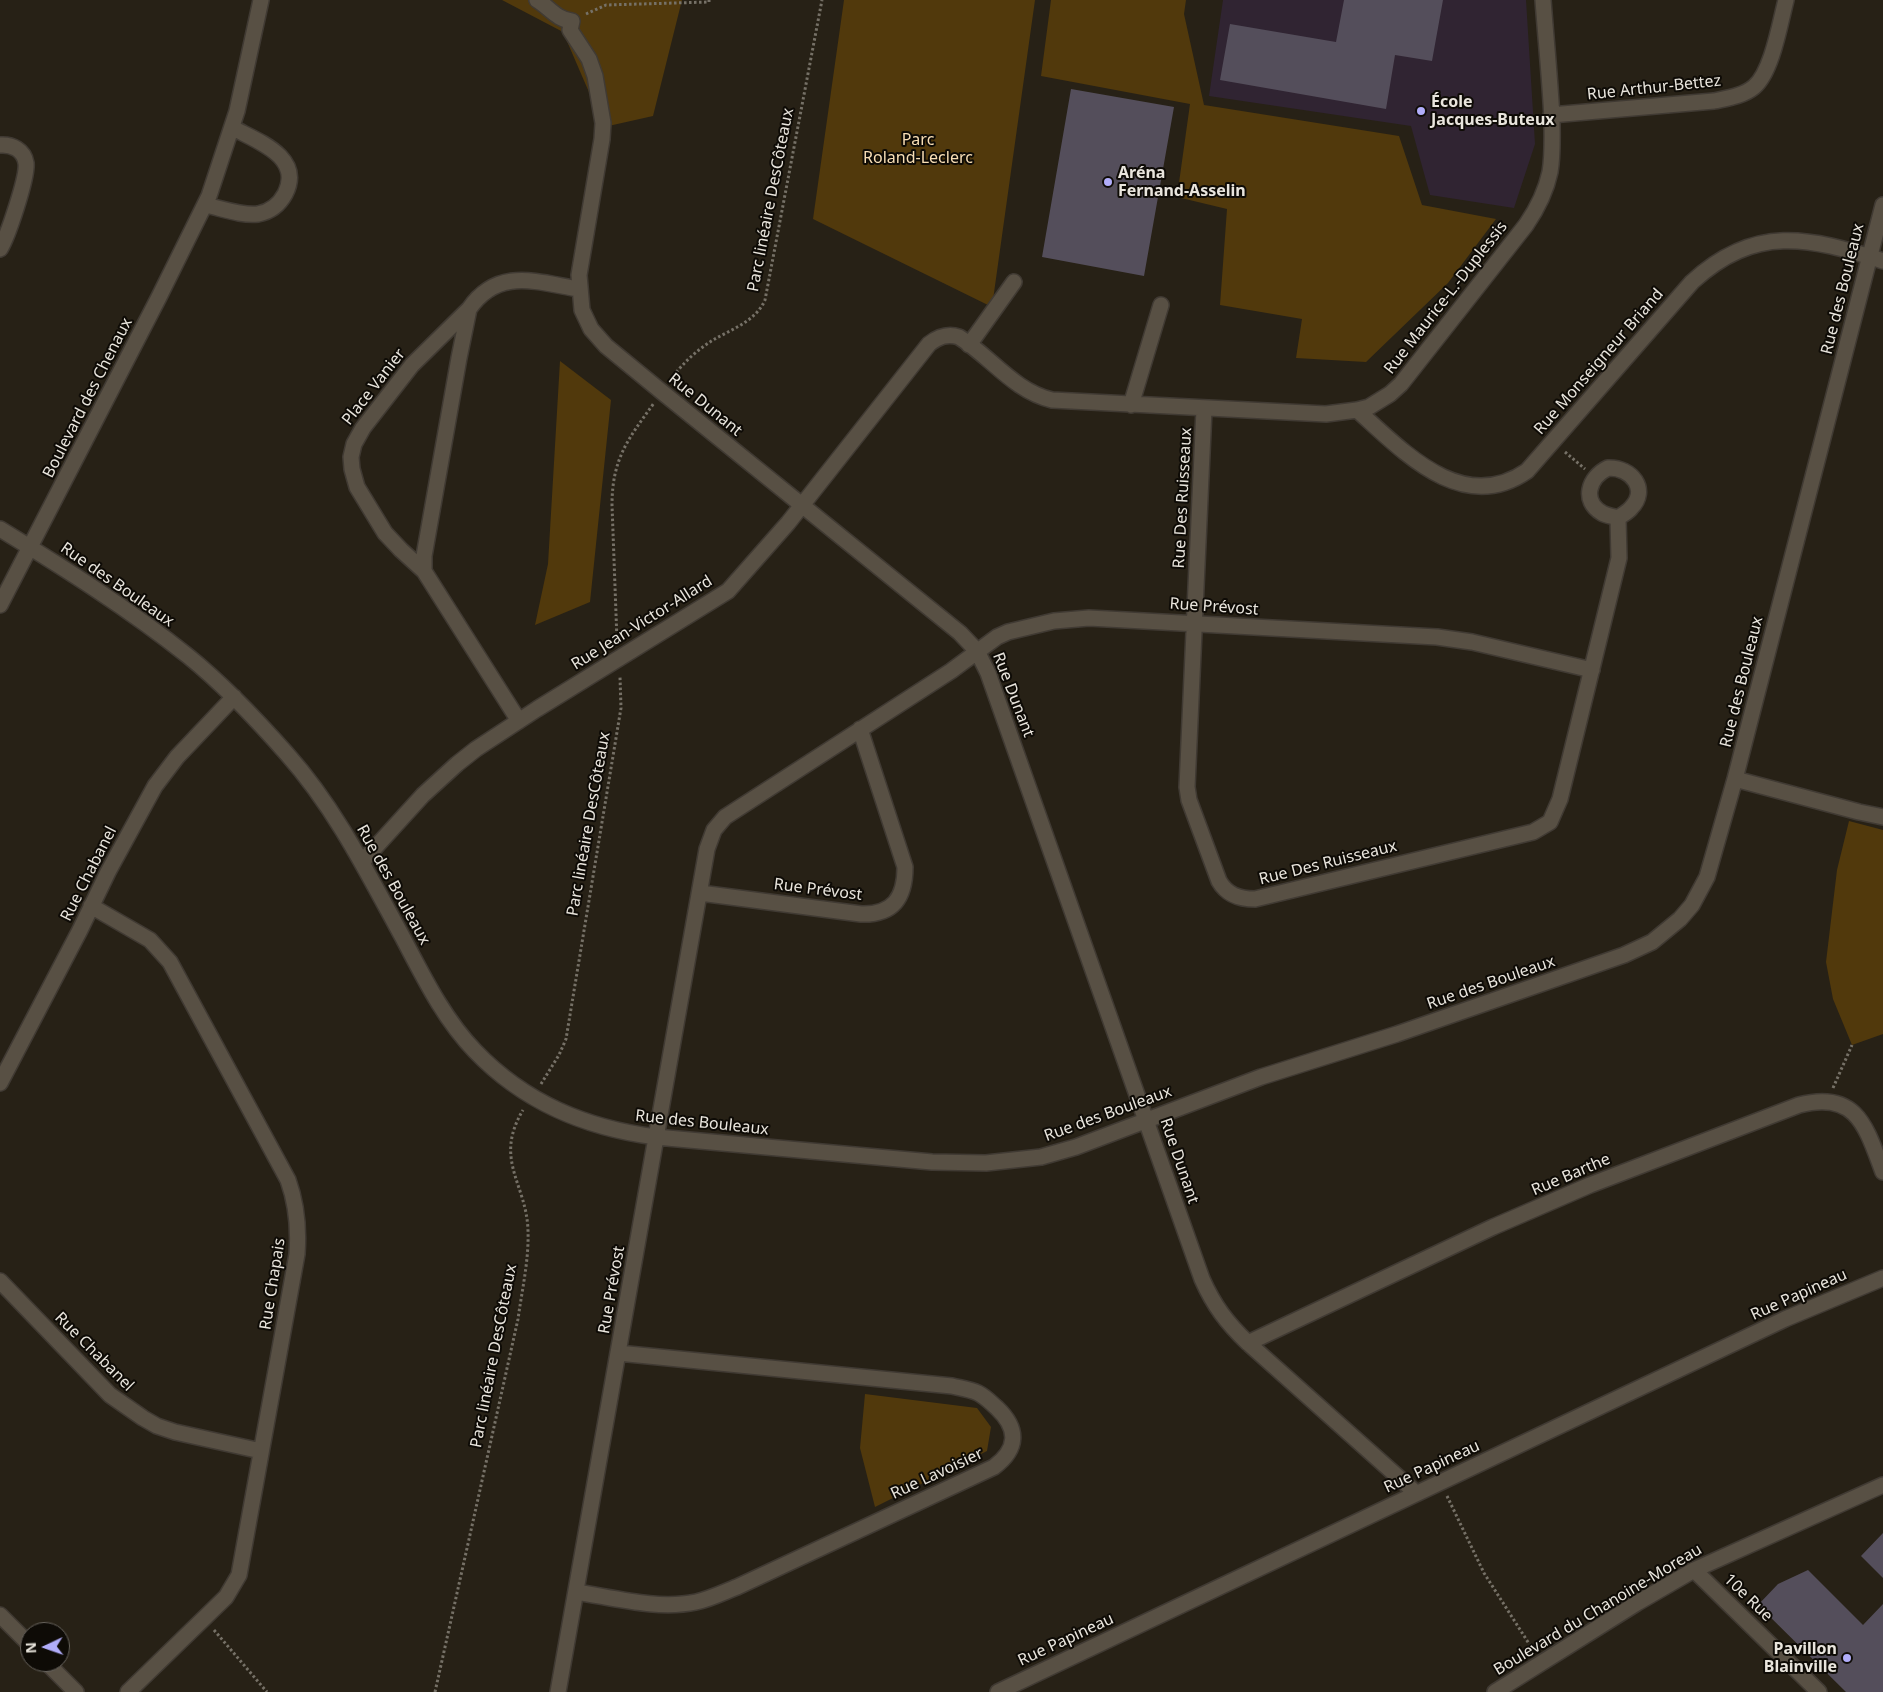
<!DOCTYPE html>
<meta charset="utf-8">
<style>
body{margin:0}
#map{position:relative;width:1883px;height:1692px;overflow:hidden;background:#272116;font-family:"Noto Sans",sans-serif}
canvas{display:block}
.north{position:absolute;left:20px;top:1622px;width:50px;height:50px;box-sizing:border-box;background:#0e0b06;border:1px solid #66625c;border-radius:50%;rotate:267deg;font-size:14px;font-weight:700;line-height:20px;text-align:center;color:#e9e5dd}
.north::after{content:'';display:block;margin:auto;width:18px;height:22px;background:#b1adfa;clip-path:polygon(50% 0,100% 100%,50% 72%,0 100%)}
</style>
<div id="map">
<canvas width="1883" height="1692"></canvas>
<div class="north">N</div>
</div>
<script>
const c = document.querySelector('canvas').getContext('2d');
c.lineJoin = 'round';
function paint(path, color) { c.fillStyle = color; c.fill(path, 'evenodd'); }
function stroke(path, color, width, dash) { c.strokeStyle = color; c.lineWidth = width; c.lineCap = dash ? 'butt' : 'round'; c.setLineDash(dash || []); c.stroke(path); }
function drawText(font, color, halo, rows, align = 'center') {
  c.font = font + ' "Noto Sans",sans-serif'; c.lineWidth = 4; c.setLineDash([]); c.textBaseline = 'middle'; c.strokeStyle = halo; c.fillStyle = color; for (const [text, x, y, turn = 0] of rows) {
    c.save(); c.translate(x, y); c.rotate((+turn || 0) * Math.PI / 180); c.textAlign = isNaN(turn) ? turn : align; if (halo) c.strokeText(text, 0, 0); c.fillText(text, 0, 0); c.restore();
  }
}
const education = new Path2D(`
 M1223,0H1526L1535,144L1514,208L1430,195L1411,126L1209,96Z`);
const green = new Path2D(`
 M502,0H682L653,116L604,127L563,32Z
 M844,0H1035L992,307L813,219Z
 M1051,0H1186L1184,14L1204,105L1399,136L1422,205L1496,219L1448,283L1366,362L1296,358L1302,319L1220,305L1227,209L1177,197L1190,104L1041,76Z
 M560,361L611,400L590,602L535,625L548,564Z
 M1849,821L1883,830V1034L1852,1045L1833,999L1826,962L1837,870Z
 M865,1394L977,1408L991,1427L987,1451L875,1507L860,1448Z`);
const building = new Path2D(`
 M1344,0H1443L1432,61L1395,55L1386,109L1220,80L1230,24L1336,42Z
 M1071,89L1174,107L1144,276L1042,257Z
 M1883,1533V1578L1861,1556Z
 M1808,1570L1863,1625L1883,1604V1692H1846L1758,1605L1778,1584Z`);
const path = new Path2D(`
 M586,14L606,5L709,2V0
 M670,380C682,364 697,350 713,340C732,329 756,321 765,300L822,0
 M1565,452L1585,469
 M617,641L612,505C612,459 628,439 654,403
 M541,1084L559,1055L566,1039L621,708L620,677
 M1833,1088L1852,1045
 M1447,1496L1484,1573L1533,1650
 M214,1630L267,1692
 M435,1692L518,1319C522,1290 529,1260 528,1231C527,1184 493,1160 523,1110`);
const minor = new Path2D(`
 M537,0C549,7 557,20 572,21L570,30L589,59L595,76L603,123L602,139L579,275L582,310L591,329L606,346L662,392L960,633L977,651L988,673L1202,1279C1214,1306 1227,1323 1248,1343L1416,1493
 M1551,115L1714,101C1728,98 1743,96 1754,87C1772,72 1780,23 1786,0
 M0,145C12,144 24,150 26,163C28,176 8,236 0,249
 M205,205C221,208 241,216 258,214C269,212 279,205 285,194C304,157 257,141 233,128
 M969,345L1014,282
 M1131,405L1161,305
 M1204,409L1187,787L1189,800L1219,881C1227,895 1239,899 1255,899L1533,832L1550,822L1560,799L1619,558L1618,518
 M1357,410C1403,451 1462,516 1527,471L1692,282C1755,224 1809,237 1883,261
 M1608,468C1632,467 1649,490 1631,508C1628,512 1622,515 1618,518C1613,516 1607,516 1602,513C1581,501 1589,477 1608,468Z
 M0,529C64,568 129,609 188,656C224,685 257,720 287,754C336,809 368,874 403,938C424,978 444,1019 475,1051C525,1103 586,1128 656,1137L932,1162L986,1163L1041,1157L1076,1147L1261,1077L1397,1034L1624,955L1652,942L1680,919L1692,905L1707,877L1735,779L1883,205
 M424,571V556L459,358L469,309
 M0,605L159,297L209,196L237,111L261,0
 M519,721L424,571L401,550L385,533L357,487L352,469L351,457L354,444L363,428L412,365L469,309C498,267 536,282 579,289
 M1735,779L1859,812L1883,817
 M362,862L423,795L457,764L476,749L537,709L728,591L788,523L929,344C938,337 947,333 959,337C991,357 1014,391 1052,400L1326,414L1357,410L1369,407L1390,394L1401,384L1526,225C1537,209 1546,191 1550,172C1553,155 1552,136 1552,119C1550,79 1546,40 1543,0
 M700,893L861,914C893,915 905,898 905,867L860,729
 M91,906L150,940L170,962L288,1180C297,1205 299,1227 297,1254L239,1575L226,1597L128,1692
 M0,1083L80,930L108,872L155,786L177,757L234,697
 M0,1281L110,1395L143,1418L157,1426L175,1432L261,1451
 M1248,1343L1493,1227L1590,1185L1799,1105C1857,1090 1866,1127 1883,1172
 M1694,1570L1819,1692
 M576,1592C615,1598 658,1610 696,1602C710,1599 724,1592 737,1587L994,1467C1018,1449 1019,1429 997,1408C991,1403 986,1397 978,1393C970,1389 960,1388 952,1386L618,1353
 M0,1615L30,1645
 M46,1662L76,1692
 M558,1692L707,849L714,830L725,817L951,671L997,637L1008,632L1054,621L1089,618L1437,637L1472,642L1592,670
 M998,1692L1785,1319L1883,1278
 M1495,1692L1637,1603L1694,1570L1883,1485`);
const markers = [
 [1421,111,5,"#b1adfa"],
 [1108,182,5,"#b1adfa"],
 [1847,1658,5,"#b1adfa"]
];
const streetNames = [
 ["Rue Arthur-Bettez",1654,88,-6],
 ["Parc linéaire DesCôteaux",771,200,-79],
 ["Rue des Bouleaux",1843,289,-76],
 ["Rue Maurice-L.-Duplessis",1446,298,-52],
 ["Rue Monseigneur Briand",1599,362,-49],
 ["Place Vanier",374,387,-52],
 ["Boulevard des Chenaux",88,398,-63],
 ["Rue Dunant",705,405,39],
 ["Rue Des Ruisseaux",1183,498,-87],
 ["Rue des Bouleaux",117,585,35],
 ["Rue Prévost",1214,607,4],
 ["Rue Jean-Victor-Allard",642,623,-32],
 ["Rue des Bouleaux",1742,682,-76],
 ["Rue Dunant",1013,695,69],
 ["Parc linéaire DesCôteaux",589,824,-80],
 ["Rue Des Ruisseaux",1328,863,-14],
 ["Rue Chabanel",89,874,-63],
 ["Rue des Bouleaux",393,885,61],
 ["Rue Prévost",818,890,7],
 ["Rue des Bouleaux",1491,983,-19],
 ["Rue des Bouleaux",1108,1114,-20],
 ["Rue des Bouleaux",702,1123,6],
 ["Rue Dunant",1179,1161,71],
 ["Rue Barthe",1571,1175,-23],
 ["Rue Chapais",273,1284,-81],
 ["Rue Prévost",612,1290,-80],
 ["Rue Papineau",1799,1295,-24],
 ["Rue Chabanel",94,1352,45],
 ["Parc linéaire DesCôteaux",494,1356,-79],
 ["Rue Papineau",1432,1467,-25],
 ["Rue Lavoisier",937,1474,-25],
 ["10e Rue",1748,1598,44],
 ["Boulevard du Chanoine-Moreau",1598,1610,-31],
 ["Rue Papineau",1066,1640,-25]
];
const poiNames = [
 ["École",1431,102],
 ["Jacques-Buteux",1431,120],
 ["Aréna",1118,173],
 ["Fernand-Asselin",1118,191],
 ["Pavillon",1837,1649,"right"],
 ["Blainville",1837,1667,"right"]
];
const parkNames = [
 ["Parc",918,140],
 ["Roland-Leclerc",918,158]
];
paint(education, '#302432');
paint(green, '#51390c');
paint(building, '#544e5b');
stroke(minor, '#403a33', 18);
stroke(path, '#767167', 3, [2.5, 2.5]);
stroke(minor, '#585044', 15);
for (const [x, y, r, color] of markers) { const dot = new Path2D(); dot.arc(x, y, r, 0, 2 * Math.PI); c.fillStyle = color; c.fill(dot); stroke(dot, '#0e0b06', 2); }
drawText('16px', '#e9e5dd', '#0e0b06', streetNames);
drawText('bold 16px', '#e9e5dd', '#0e0b06', poiNames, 'left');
drawText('16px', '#f8deb5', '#0e0b06', parkNames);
</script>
